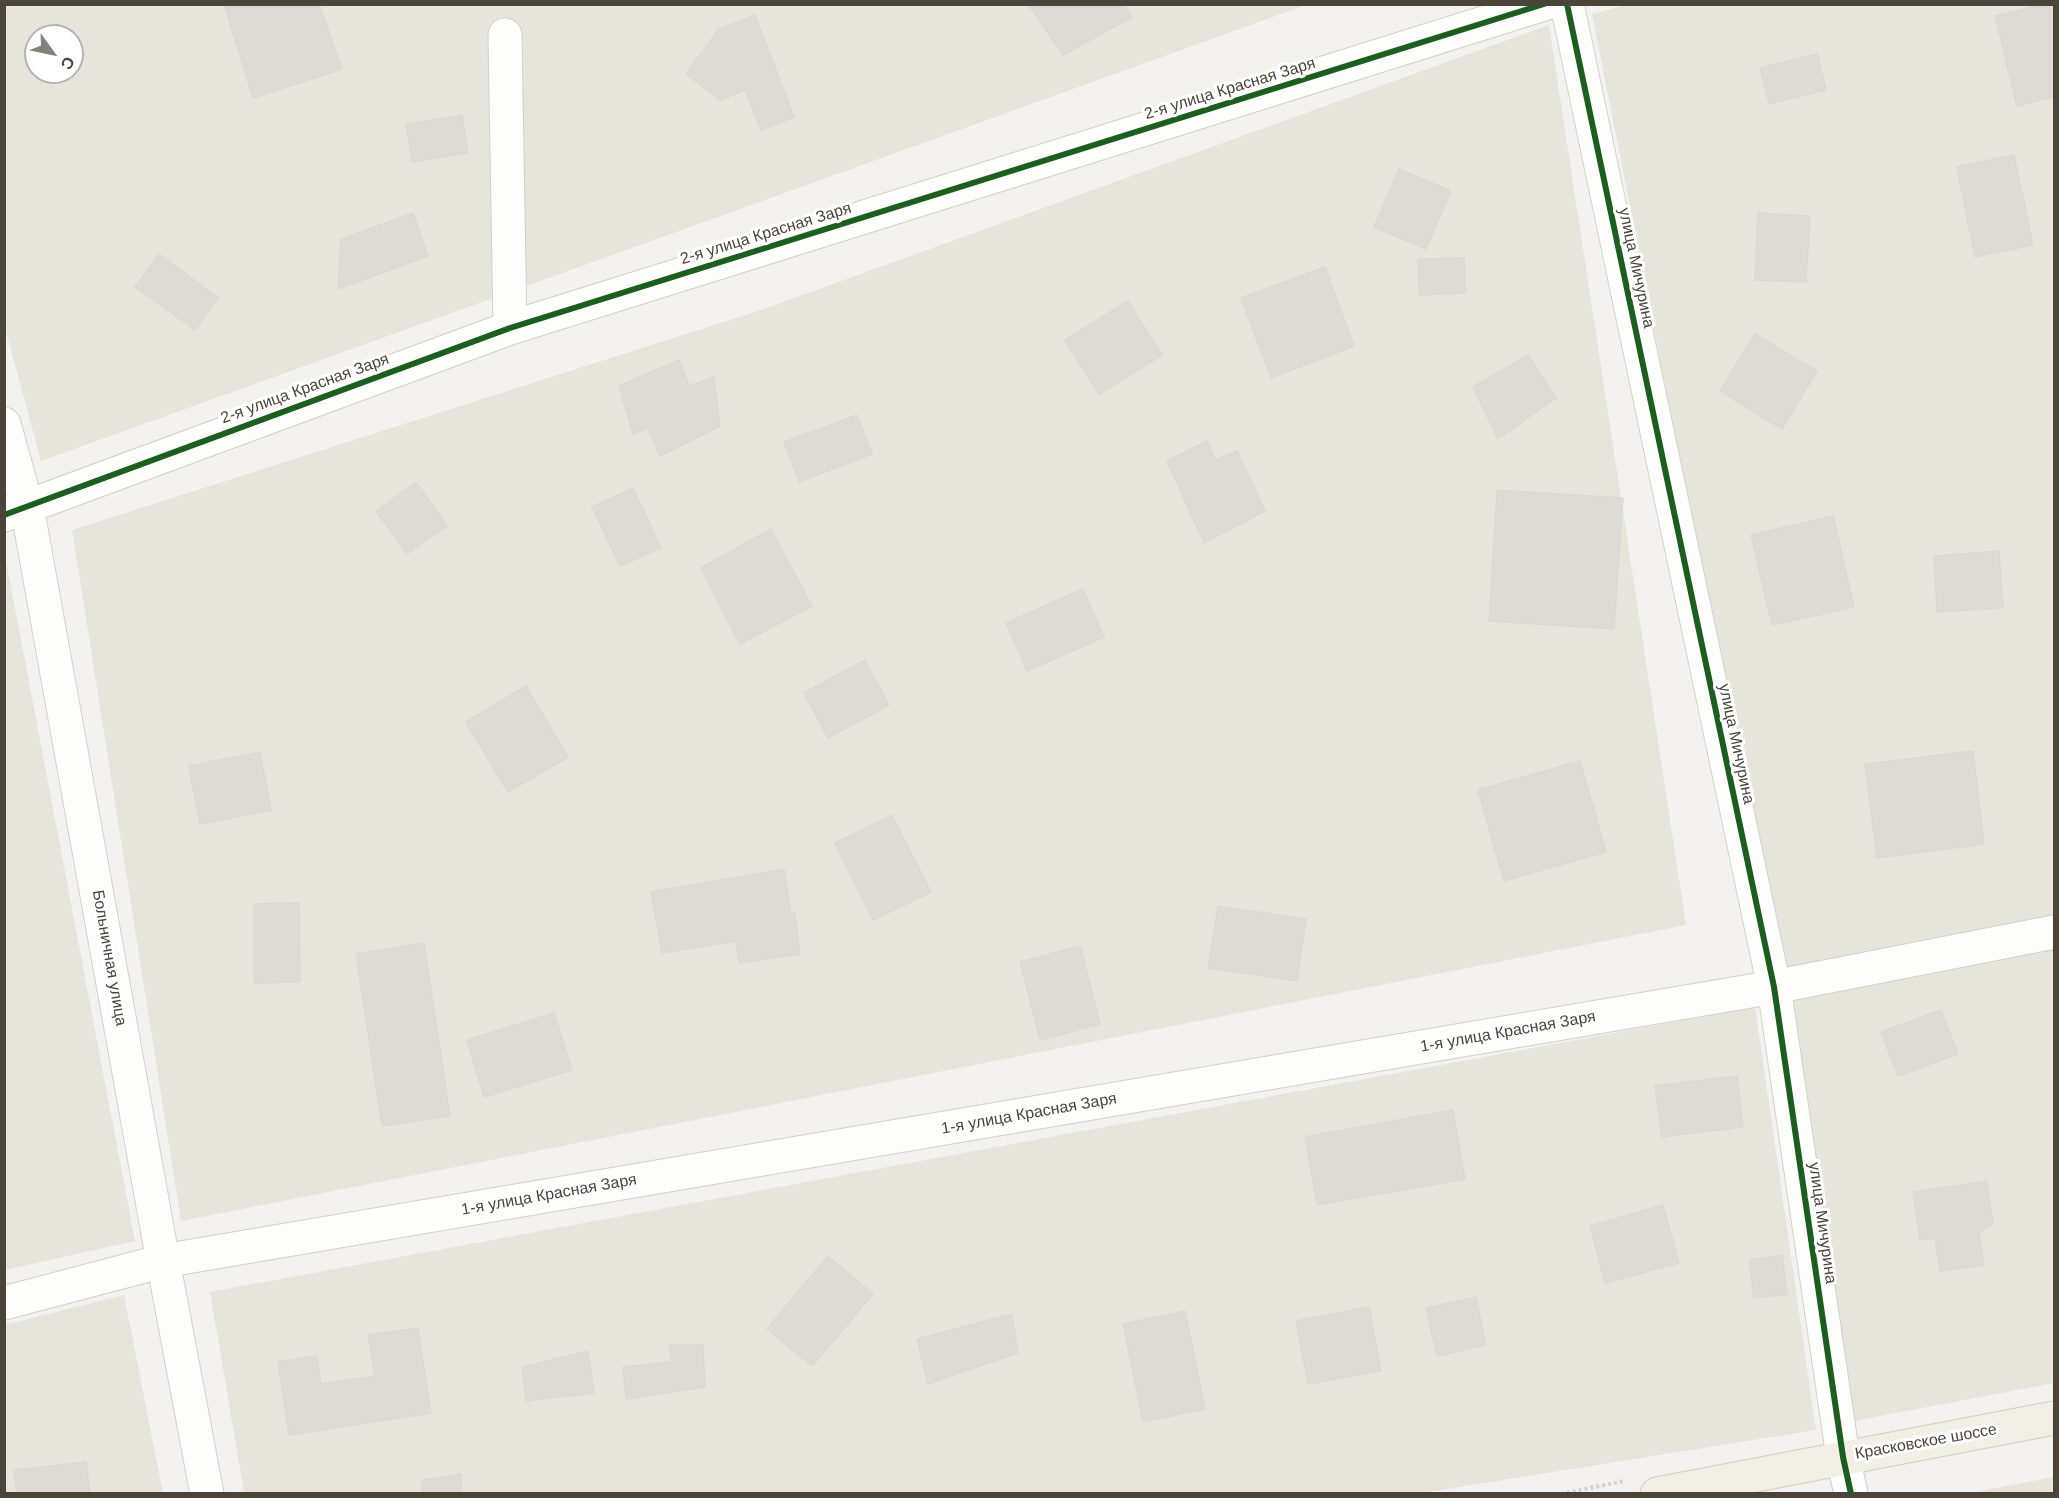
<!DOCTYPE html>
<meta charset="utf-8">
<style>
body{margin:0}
#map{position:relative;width:2059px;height:1498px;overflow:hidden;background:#f4f2ee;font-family:Helvetica,sans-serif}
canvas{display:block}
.frame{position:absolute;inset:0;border:6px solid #4b4439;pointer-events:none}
.north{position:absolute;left:24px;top:24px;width:60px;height:60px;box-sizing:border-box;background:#fff;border:2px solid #b7b4b0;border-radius:50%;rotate:123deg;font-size:16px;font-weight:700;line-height:24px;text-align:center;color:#4b4439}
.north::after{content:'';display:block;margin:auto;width:21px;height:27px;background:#868178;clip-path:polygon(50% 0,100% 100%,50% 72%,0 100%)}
</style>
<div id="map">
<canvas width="2059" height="1498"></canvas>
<div class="frame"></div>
<div class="north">С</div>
</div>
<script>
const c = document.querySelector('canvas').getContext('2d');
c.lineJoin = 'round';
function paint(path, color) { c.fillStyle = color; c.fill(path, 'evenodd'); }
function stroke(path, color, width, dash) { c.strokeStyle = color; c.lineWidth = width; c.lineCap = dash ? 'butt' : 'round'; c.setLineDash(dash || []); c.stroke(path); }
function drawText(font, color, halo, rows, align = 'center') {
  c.font = font + ' Helvetica,sans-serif'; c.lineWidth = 6; c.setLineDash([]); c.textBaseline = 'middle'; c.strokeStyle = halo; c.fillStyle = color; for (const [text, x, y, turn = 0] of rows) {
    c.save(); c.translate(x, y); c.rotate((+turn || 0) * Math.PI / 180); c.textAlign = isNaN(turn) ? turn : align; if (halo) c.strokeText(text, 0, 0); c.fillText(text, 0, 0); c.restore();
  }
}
const residential = new Path2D(`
 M1630,4L2054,5V916L1781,974L1592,14Z
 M4,5H1306L41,461L5,328ZM36,36H72V72H36Z
 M1549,25L1686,925L181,1221L72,530L761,310Z
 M4,550L135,1241L5,1270H4Z
 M2054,949V1383L1849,1422L1788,997Z
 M1755,1007L1816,1430L1422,1493H244L210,1292Z
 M124,1295L163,1493H5L4,1325Z
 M2054,1477V1493H1970Z`);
const building = new Path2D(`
 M224,4H319L342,69L253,98Z
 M1028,4H1123L1132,17L1063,55Z
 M2043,4H2054V97L2017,106L1995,16Z
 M755,15L794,117L761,130L745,90L720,100L686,74L719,29Z
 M1817,54L1826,90L1769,104L1760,68Z
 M462,115L468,153L412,162L406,124Z
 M2014,155L2033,245L1975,257L1957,167Z
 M1399,169L1451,191L1426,249L1374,227Z
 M413,213L428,256L338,289L341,239Z
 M1758,213L1810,216L1806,282L1755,280Z
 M159,254L218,298L195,330L135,287Z
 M1464,258L1465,293L1419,295L1418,259Z
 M1325,267L1354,346L1271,378L1241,298Z
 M1128,301L1162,355L1099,394L1065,340Z
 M1755,334L1817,371L1782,429L1720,391Z
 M1528,355L1556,398L1498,439L1473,387Z
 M679,360L689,386L714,377L720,426L660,456L648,428L633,434L619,386Z
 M857,415L872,454L799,482L784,442Z
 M1207,441L1215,460L1237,451L1265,511L1204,543L1167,461Z
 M416,482L447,526L407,554L376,511Z
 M633,488L661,548L620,566L592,507Z
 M1497,490L1623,498L1614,629L1489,621Z
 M1833,516L1854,607L1772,625L1751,535Z
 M771,529L812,606L740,644L701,568Z
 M1999,551L2003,608L1937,612L1934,556Z
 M1083,589L1104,637L1027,671L1006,623Z
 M865,660L889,705L828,738L804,693Z
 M526,686L568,757L508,792L466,722Z
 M1973,751L1984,844L1877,858L1865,764Z
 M260,752L271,810L200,824L189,766Z
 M1580,761L1606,852L1504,881L1478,790Z
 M892,815L931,892L873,920L835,843Z
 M784,869L791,914L795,913L800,954L739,963L736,941L662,953L651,892Z
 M299,903L300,982L254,983V904Z
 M1218,906L1306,919L1297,981L1208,968Z
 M424,943L450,1116L382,1126L356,954Z
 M1080,946L1100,1024L1040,1040L1020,962Z
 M1941,1010L1958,1054L1898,1076L1881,1032Z
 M554,1013L572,1070L484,1097L467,1040Z
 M1737,1076L1743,1127L1662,1137L1655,1086Z
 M1453,1110L1465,1179L1317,1205L1305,1137Z
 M1987,1181L1993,1224L1979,1232L1984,1265L1940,1271L1935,1238L1920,1240L1913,1192Z
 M1663,1205L1679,1263L1605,1283L1590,1226Z
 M1782,1255L1787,1294L1754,1298L1749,1260Z
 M828,1256L873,1294L812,1366L767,1329Z
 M1476,1297L1486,1345L1437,1356L1426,1308Z
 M1369,1307L1381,1371L1308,1384L1296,1321Z
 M1185,1311L1205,1409L1143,1422L1123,1324Z
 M1012,1314L1018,1353L928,1384L917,1339Z
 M418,1328L431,1413L289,1435L278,1362L317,1356L321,1384L375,1376L368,1335Z
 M669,1345H703L705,1387L626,1399L623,1367L672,1362Z
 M588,1351L594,1393L526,1401L522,1367Z
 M86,1462L90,1494H17L14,1470Z
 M461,1474L462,1494H422V1480Z`);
const path = new Path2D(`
 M1561,1494L1624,1481`);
const minor = new Path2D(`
 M1567,4L1774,987L1843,1457L1851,1494
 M505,35L510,328
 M4,424L27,507L163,1261L207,1494
 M4,515L510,328L1544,4
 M4,1303L163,1261L1774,987L2054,932`);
const major = new Path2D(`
 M1657,1494L2054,1418`);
const cycleway = new Path2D(`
 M1567,4L1774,987L1843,1457L1851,1494
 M4,515L510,328L1544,4`);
const streetNames = [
 ["2-я улица Красная Заря",1230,89,-17],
 ["2-я улица Красная Заря",766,234,-17],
 ["улица Мичурина",1636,268,78],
 ["2-я улица Красная Заря",305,389,-20],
 ["улица Мичурина",1736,744,78],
 ["Больничная улица",109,958,80],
 ["1-я улица Красная Заря",1508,1032,-10],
 ["1-я улица Красная Заря",1029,1114,-10],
 ["1-я улица Красная Заря",549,1195,-10],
 ["улица Мичурина",1822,1223,82],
 ["Красковское шоссе",1926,1442,-10]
];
paint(residential, '#e7e4dc');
paint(building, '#dedbd6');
stroke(building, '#dcd9d4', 1.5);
stroke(minor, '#d2d0cb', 35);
stroke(major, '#d6cebb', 35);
stroke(path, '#d3d2cc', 4, [3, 3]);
stroke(minor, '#fdfdfc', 33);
stroke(major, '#f2efe6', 33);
stroke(cycleway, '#1b5e20', 6);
drawText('16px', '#4b4439', '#fff', streetNames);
</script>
